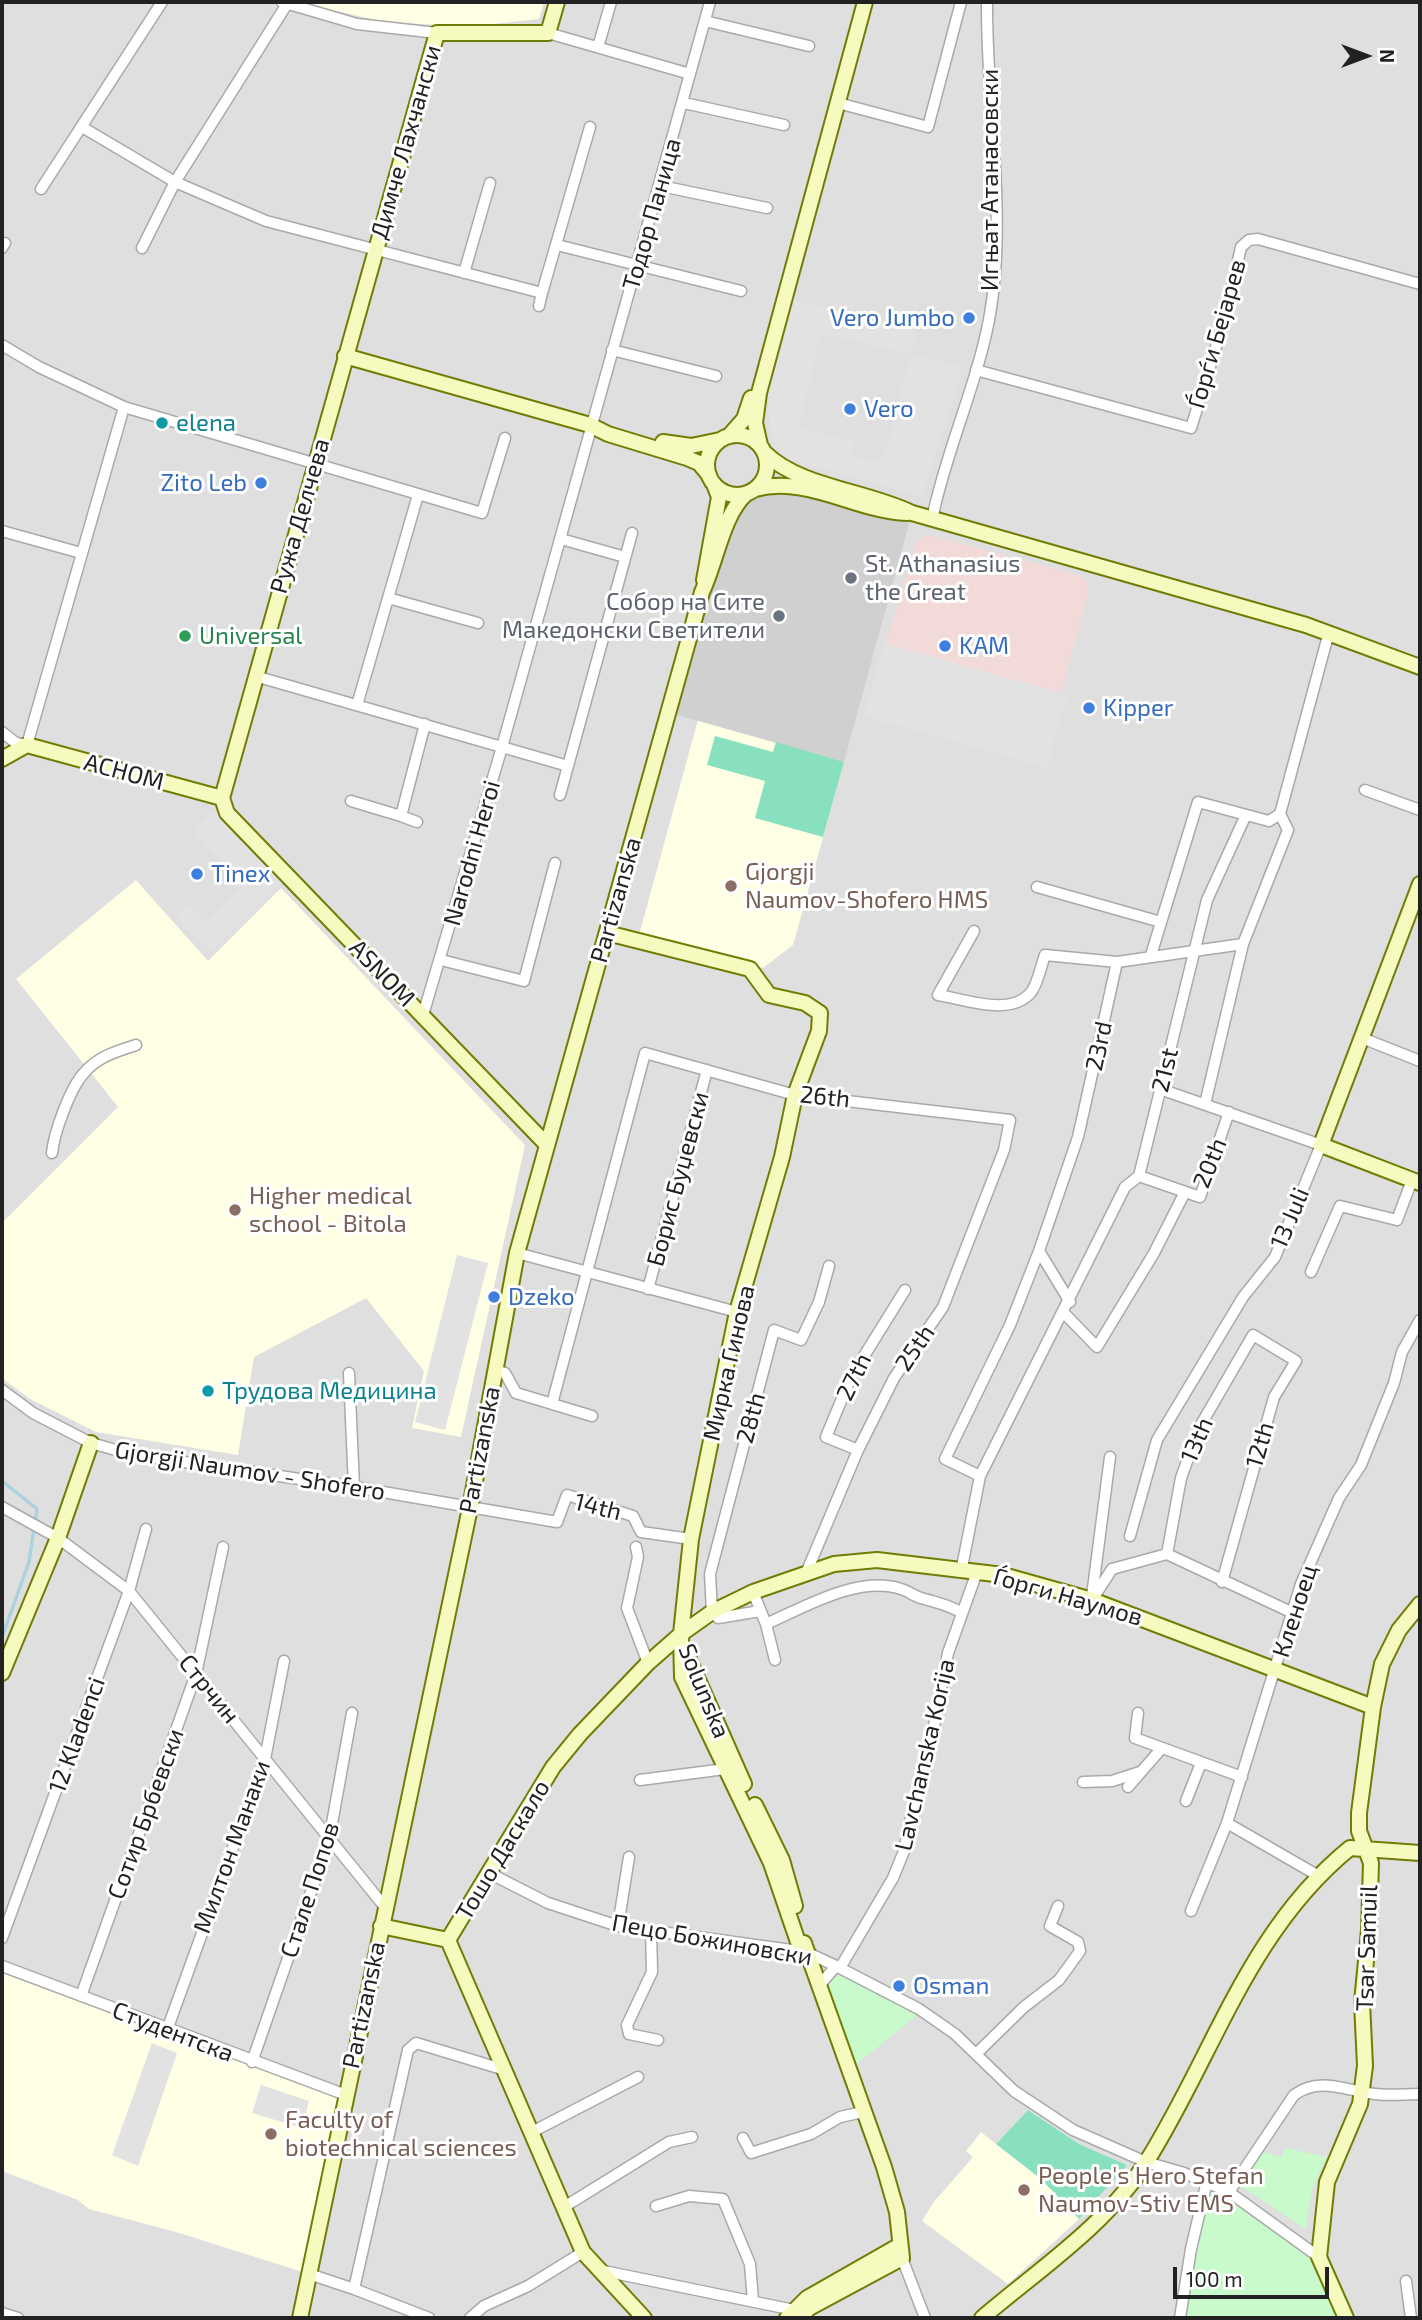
<!DOCTYPE html>
<meta charset="utf-8">
<style>
body{margin:0}
#map{position:relative;width:1422px;height:2320px;overflow:hidden;background:#f2efe9;font-family:"Exo 2",sans-serif}
canvas{display:block}
.frame{position:absolute;inset:0;border:4px solid #222;pointer-events:none}
.north{position:absolute;left:1331px;top:21px;width:70px;height:70px;-webkit-text-stroke:5px #fff;paint-order:stroke;rotate:90deg;font-size:19px;font-weight:700;line-height:28px;text-align:center;color:#222}
.north::after{content:'';display:block;margin:auto;width:24px;height:32px;background:#222;clip-path:polygon(50% 0,100% 100%,50% 72%,0 100%)}
.scale{position:absolute;left:1173px;top:2267px;width:156px;height:32px;box-sizing:border-box;border:4px solid #222;border-top:0;padding-left:9px;font-size:21px;line-height:24px;white-space:nowrap;color:#222;-webkit-text-stroke:5px #fff;paint-order:stroke}
</style>
<div id="map">
<canvas width="1422" height="2320"></canvas>
<div class="frame"></div>
<div class="north">N</div>
<div class="scale">100 m</div>
</div>
<script>
const c = document.querySelector('canvas').getContext('2d');
c.lineJoin = 'round';
function paint(path, color) { c.fillStyle = color; c.fill(path, 'evenodd'); }
function stroke(path, color, width, dash) { c.strokeStyle = color; c.lineWidth = width; c.lineCap = dash ? 'butt' : 'round'; c.setLineDash(dash || []); c.stroke(path); }
function drawText(font, color, halo, rows, align = 'center') {
  c.font = font + ' "Exo 2",sans-serif'; c.lineWidth = 6; c.setLineDash([]); c.textBaseline = 'middle'; c.strokeStyle = halo; c.fillStyle = color; for (const [text, x, y, turn = 0] of rows) {
    c.save(); c.translate(x, y); c.rotate((+turn || 0) * Math.PI / 180); c.textAlign = isNaN(turn) ? turn : align; if (halo) c.strokeText(text, 0, 0); c.fillText(text, 0, 0); c.restore();
  }
}
const residential = new Path2D(`
 M2,2H1420V2318H2Z`);
const commercial = new Path2D(`
 M925,534L1079,575L1086,581L1089,590L1061,693L886,644L916,542Z`);
const education = new Path2D(`
 M299,2H544L539,19L493,24L440,25L384,22Z
 M698,720L844,762L793,945L763,968L639,935Z
 M136,880L208,961L281,888L525,1145L461,1437L412,1428L424,1371L366,1298L254,1357L238,1455L96,1432L30,1399L2,1378V1223L118,1107L16,979Z
 M6,1968L346,2095L309,2274L176,2232L89,2209L78,2200L2,2171V1982Z
 M1028,2110L1079,2144L1127,2165L1079,2219L1008,2284L922,2221L933,2203L973,2157L966,2151L981,2132L996,2144Z`);
const religious = new Path2D(`
 M773,484L912,513L844,762L670,713L737,502Z`);
const park = new Path2D(`
 M841,1975L920,2013L853,2067L826,1987L834,1978Z
 M1285,2148L1327,2157L1312,2189L1306,2229L1239,2185L1261,2151L1281,2157Z
 M1207,2181L1319,2257L1346,2318H1180Z`);
const pitch = new Path2D(`
 M715,736L773,752L776,742L844,762L823,837L755,818L765,781L707,765Z
 M1028,2110L1079,2144L1127,2165L1079,2219L1041,2179L996,2144Z`);
const parking = new Path2D(`
 M794,300L916,330L910,354L821,333L798,428L855,442L852,456L875,461L876,457L885,458L908,365L918,356L963,367L922,497L783,457L777,449L771,437L768,395Z
 M884,643L1067,695L1047,768L864,716Z
 M214,809L284,882L211,952L176,916L188,904L205,921L243,884L192,830Z
 M457,1255L488,1263L445,1430L415,1422Z
 M152,2043L177,2053L138,2166L112,2155Z
 M261,2085L309,2101L302,2128L252,2113Z`);
const stream = new Path2D(`
 M2,1481L37,1509L29,1562L2,1637`);
const street = new Path2D(`
 M282,2L357,24L437,33
 M705,21L809,46
 M548,33L690,74
 M598,47L611,2
 M684,103L784,125
 M838,103L928,127L961,2
 M82,127L175,182L266,221L542,293L590,127
 M661,186L767,208
 M41,189L162,2
 M557,245L741,291
 M2,248L5,243
 M142,248L175,182L287,4
 M464,273L490,183
 M539,306L542,293
 M2,345L39,367L124,407L482,513L505,438
 M612,350L716,376
 M976,370L1191,428L1225,318L1241,247L1249,240L1258,239L1420,284
 M932,519C946,451 976,387 989,320C1008,217 986,106 987,2
 M2,531L81,553
 M561,539L625,557
 M388,598L478,623
 M255,676L568,766
 M357,705L418,495
 M2,732L16,743L27,745L124,407
 M1365,790L1420,810
 M560,795L632,533
 M351,801L401,816L425,724
 M401,816L417,822
 M1037,887L1161,922
 M974,931L938,995C964,999 1012,1018 1032,991C1038,982 1041,966 1045,955L1117,962L1243,944
 M1151,955L1198,802L1269,821L1280,814L1329,632
 M441,960L524,981L555,863
 M423,1015L502,747L710,2
 M1362,1038L1420,1061
 M1205,1104L1243,944L1288,830L1280,814
 M52,1153C54,1133 70,1088 84,1073C97,1057 117,1051 136,1045
 M1139,1176L1200,1197L1229,1112
 M1039,1251L1070,1302
 M517,1253L737,1312
 M1311,1272L1340,1206L1397,1220L1412,1180
 M648,1289L707,1070
 M1064,1313L1097,1347L1154,1253L1185,1192
 M495,1370L505,1373L516,1393L592,1416
 M349,1373L354,1487
 M2,1390L33,1413L91,1443L130,1454L354,1487L557,1522L567,1495L633,1516L641,1532L691,1539
 M552,1404L645,1053L795,1095L1010,1120L1004,1150L943,1307L894,1378L858,1450L807,1571
 M858,1450L826,1437L851,1377L905,1290
 M980,1476L945,1459L1010,1325L1039,1251L1078,1137L1117,962
 M2,1507L58,1538L129,1591L384,1906
 M1130,1536L1157,1440L1243,1297L1275,1257L1321,1145L1160,1089
 M636,1547L638,1557L627,1608L648,1663
 M1167,1554L1181,1478L1199,1428L1253,1335L1296,1361L1274,1397L1222,1582
 M961,1572L980,1476L1125,1187L1139,1176L1207,900L1245,817
 M753,1592L766,1624C805,1607 858,1575 901,1589C908,1591 914,1596 921,1598C937,1603 948,1604 962,1613
 M1092,1596L1110,1457
 M1092,1600L1112,1569L1167,1554L1293,1613
 M760,1611L718,1618L712,1612L710,1574L774,1330L801,1340L819,1302L829,1266
 M766,1624L775,1660
 M1138,1713L1135,1738L1242,1777
 M640,1780L725,1769
 M1083,1782L1112,1781L1140,1772
 M1128,1787L1161,1749
 M1186,1801L1201,1763
 M1227,1823L1317,1875
 M489,1873L548,1903L618,1926L806,1952L836,1966L919,2009L955,2034L1014,2091L1073,2130L1146,2162L1184,2173L1229,2192L1319,2257
 M1191,1911L1227,1823L1301,1584L1339,1498L1361,1465L1394,1383L1402,1352L1420,1320
 M618,1926L629,1857
 M651,1929L652,1972L627,2025L629,2034L658,2040
 M2,1938L129,1591L146,1529
 M2,1966L346,2095
 M840,1968L893,1878L904,1851L914,1803L925,1773L948,1653L977,1572
 M818,1987L836,1966
 M81,1996L196,1674L223,1547
 M167,2030L265,1759L284,1661
 M976,2054L1024,2007L1059,1980L1080,1951L1078,1942L1050,1926L1058,1906
 M252,2062L329,1840L352,1713
 M532,2132L638,2077
 M743,2138L751,2153L811,2134L840,2117L863,2112
 M1229,2192L1294,2095C1321,2076 1345,2091 1375,2094C1390,2096 1406,2094 1420,2094
 M656,2206L689,2196L723,2199L750,2264L753,2301
 M564,2207L669,2142L692,2137
 M902,2258L925,2318
 M599,2270L794,2310
 M309,2274L354,2289
 M1406,2281L1411,2318
 M2,2313L18,2318
 M429,2318L354,2289L408,2050L416,2043L505,2070
 M470,2318L484,2306L528,2286L583,2252
 M1180,2318L1191,2249L1207,2181`);
const secondary = new Path2D(`
 M345,356L590,425L608,434L687,458L699,463L709,475
 M707 465a30 30 0 1 1 60 0a30 30 0 1 1-60 0Z
 M729,436L744,419L751,398
 M663,442L691,446L720,440
 M760,445L755,423L759,393L865,2
 M765,453C799,487 868,491 912,513L1306,625L1420,667
 M755,489C807,475 855,511 907,513
 M704,580L719,497L714,484
 M2,759L27,745L222,798
 M222,798L437,33H548L557,2
 M222,798L227,813L547,1145
 M1420,884L1321,1145L1420,1183
 M607,933L750,969L769,995L805,1003L820,1013L819,1031L795,1095L782,1157L737,1312L691,1539L681,1634L682,1677L771,1863L798,1942L806,1952
 M687,1655L744,1784
 M2,1673L58,1538L91,1443
 M755,1805L782,1860L795,1906
 M381,1926L448,1940
 M448,1940L553,1767L580,1734L648,1663L681,1634L712,1612L753,1592L834,1564L877,1560L1003,1575L1092,1600L1373,1707
 M448,1940L583,2252L644,2318
 M300,2318L470,1508L517,1253L702,592C716,563 723,514 746,494
 M787,2318L807,2298L900,2245
 M800,2318L809,2308L902,2258L897,2212L884,2167L804,1943
 M982,2318C1038,2270 1107,2225 1147,2161C1214,2054 1248,1931 1350,1848L1420,1853
 M1346,2318L1319,2257L1327,2182L1360,2104L1365,2066L1362,2002L1369,1930L1371,1863L1359,1831V1813L1373,1707L1382,1664L1399,1630L1420,1604`);
const markers = [
 [969,318,7,"#3f7fe0"],
 [850,409,7,"#3f7fe0"],
 [162,423,7,"#0f9aa8"],
 [261,483,7,"#3f7fe0"],
 [851,578,7,"#6b7280"],
 [779,616,7,"#6b7280"],
 [185,636,7,"#2e9e5b"],
 [945,646,7,"#3f7fe0"],
 [1089,708,7,"#3f7fe0"],
 [197,874,7,"#3f7fe0"],
 [731,886,7,"#8d6e63"],
 [235,1210,7,"#8d6e63"],
 [494,1297,7,"#3f7fe0"],
 [208,1391,7,"#0f9aa8"],
 [899,1986,7,"#3f7fe0"],
 [271,2134,7,"#8d6e63"],
 [1024,2190,7,"#8d6e63"]
];
const streetNames = [
 ["Димче Лахчански",406,142,-74],
 ["Игњат Атанасовски",990,180,-90],
 ["Тодор Паница",652,214,-74],
 ["Ѓорѓи Бејарев",1217,334,-74],
 ["Ружа Делчева",300,516,-74],
 ["АСНОМ",124,772,15],
 ["Narodni Heroi",472,853,-74],
 ["Partizanska",616,900,-74],
 ["ASNOM",382,973,46],
 ["23rd",1099,1046,-78],
 ["21st",1165,1070,-76],
 ["26th",825,1097,6],
 ["20th",1210,1163,-68],
 ["Борис Буџевски",678,1179,-75],
 ["13 Juli",1290,1218,-67],
 ["25th",915,1348,-56],
 ["Мирка Гинова",729,1363,-77],
 ["27th",854,1377,-64],
 ["28th",751,1418,-75],
 ["13th",1197,1440,-67],
 ["12th",1260,1445,-74],
 ["Partizanska",480,1450,-79],
 ["Gjorgji Naumov - Shofero",250,1471,9],
 ["14th",598,1507,14],
 ["Ѓорги Наумов",1068,1597,16],
 ["Кленоец",1295,1611,-72],
 ["Стрчин",209,1689,51],
 ["Solunska",704,1691,68],
 ["12 Kladenci",77,1735,-70],
 ["Lavchanska Korija",925,1755,-77],
 ["Сотир Брбевски",146,1814,-70],
 ["Милтон Манаки",232,1847,-70],
 ["Тошо Даскало",503,1850,-59],
 ["Стале Попов",310,1890,-72],
 ["Пецо Божиновски",712,1940,10],
 ["Tsar Samuil",1367,1948,-88],
 ["Partizanska",364,2005,-78],
 ["Студентска",173,2032,21]
];
const shopNames = [
 ["Vero Jumbo",955,318,"right"],
 ["Vero",864,409],
 ["Zito Leb",247,483,"right"],
 ["KAM",959,646],
 ["Kipper",1103,708],
 ["Tinex",211,874],
 ["Dzeko",508,1297],
 ["Osman",913,1986]
];
const cultureNames = [
 ["elena",176,423],
 ["Трудова Медицина",222,1391]
];
const worshipNames = [
 ["St. Athanasius",865,564],
 ["the Great",865,592],
 ["Собор на Сите",765,602,"right"],
 ["Македонски Светители",765,630,"right"]
];
const leisureNames = [
 ["Universal",199,636]
];
const educationNames = [
 ["Gjorgji",745,872],
 ["Naumov-Shofero HMS",745,900],
 ["Higher medical",249,1196],
 ["school - Bitola",249,1224],
 ["Faculty of",285,2120],
 ["biotechnical sciences",285,2148],
 ["People's Hero Stefan",1038,2176],
 ["Naumov-Stiv EMS",1038,2204]
];
paint(residential, '#e0dfdf');
paint(commercial, '#f2dad9');
paint(education, '#ffffe5');
paint(religious, '#d0d0d0');
paint(park, '#c8facc');
paint(pitch, '#88e0be');
paint(parking, '#e2e2e2');
stroke(stream, '#aad3df', 3.5);
stroke(street, '#a9a9a9', 13);
stroke(secondary, '#707d05', 18);
stroke(street, '#fff', 10);
stroke(secondary, '#f7fabf', 14);
for (const [x, y, r, color] of markers) { const dot = new Path2D(); dot.arc(x, y, r, 0, 2 * Math.PI); c.fillStyle = color; c.fill(dot); stroke(dot, '#fff', 2.5); }
drawText('24px', '#222', '#fff', streetNames);
drawText('24px', '#366cbe', '#fff', shopNames, 'left');
drawText('24px', '#0d838f', '#fff', cultureNames, 'left');
drawText('24px', '#5b616d', '#fff', worshipNames, 'left');
drawText('24px', '#27864d', '#fff', leisureNames, 'left');
drawText('24px', '#785e54', '#fff', educationNames, 'left');
</script>
